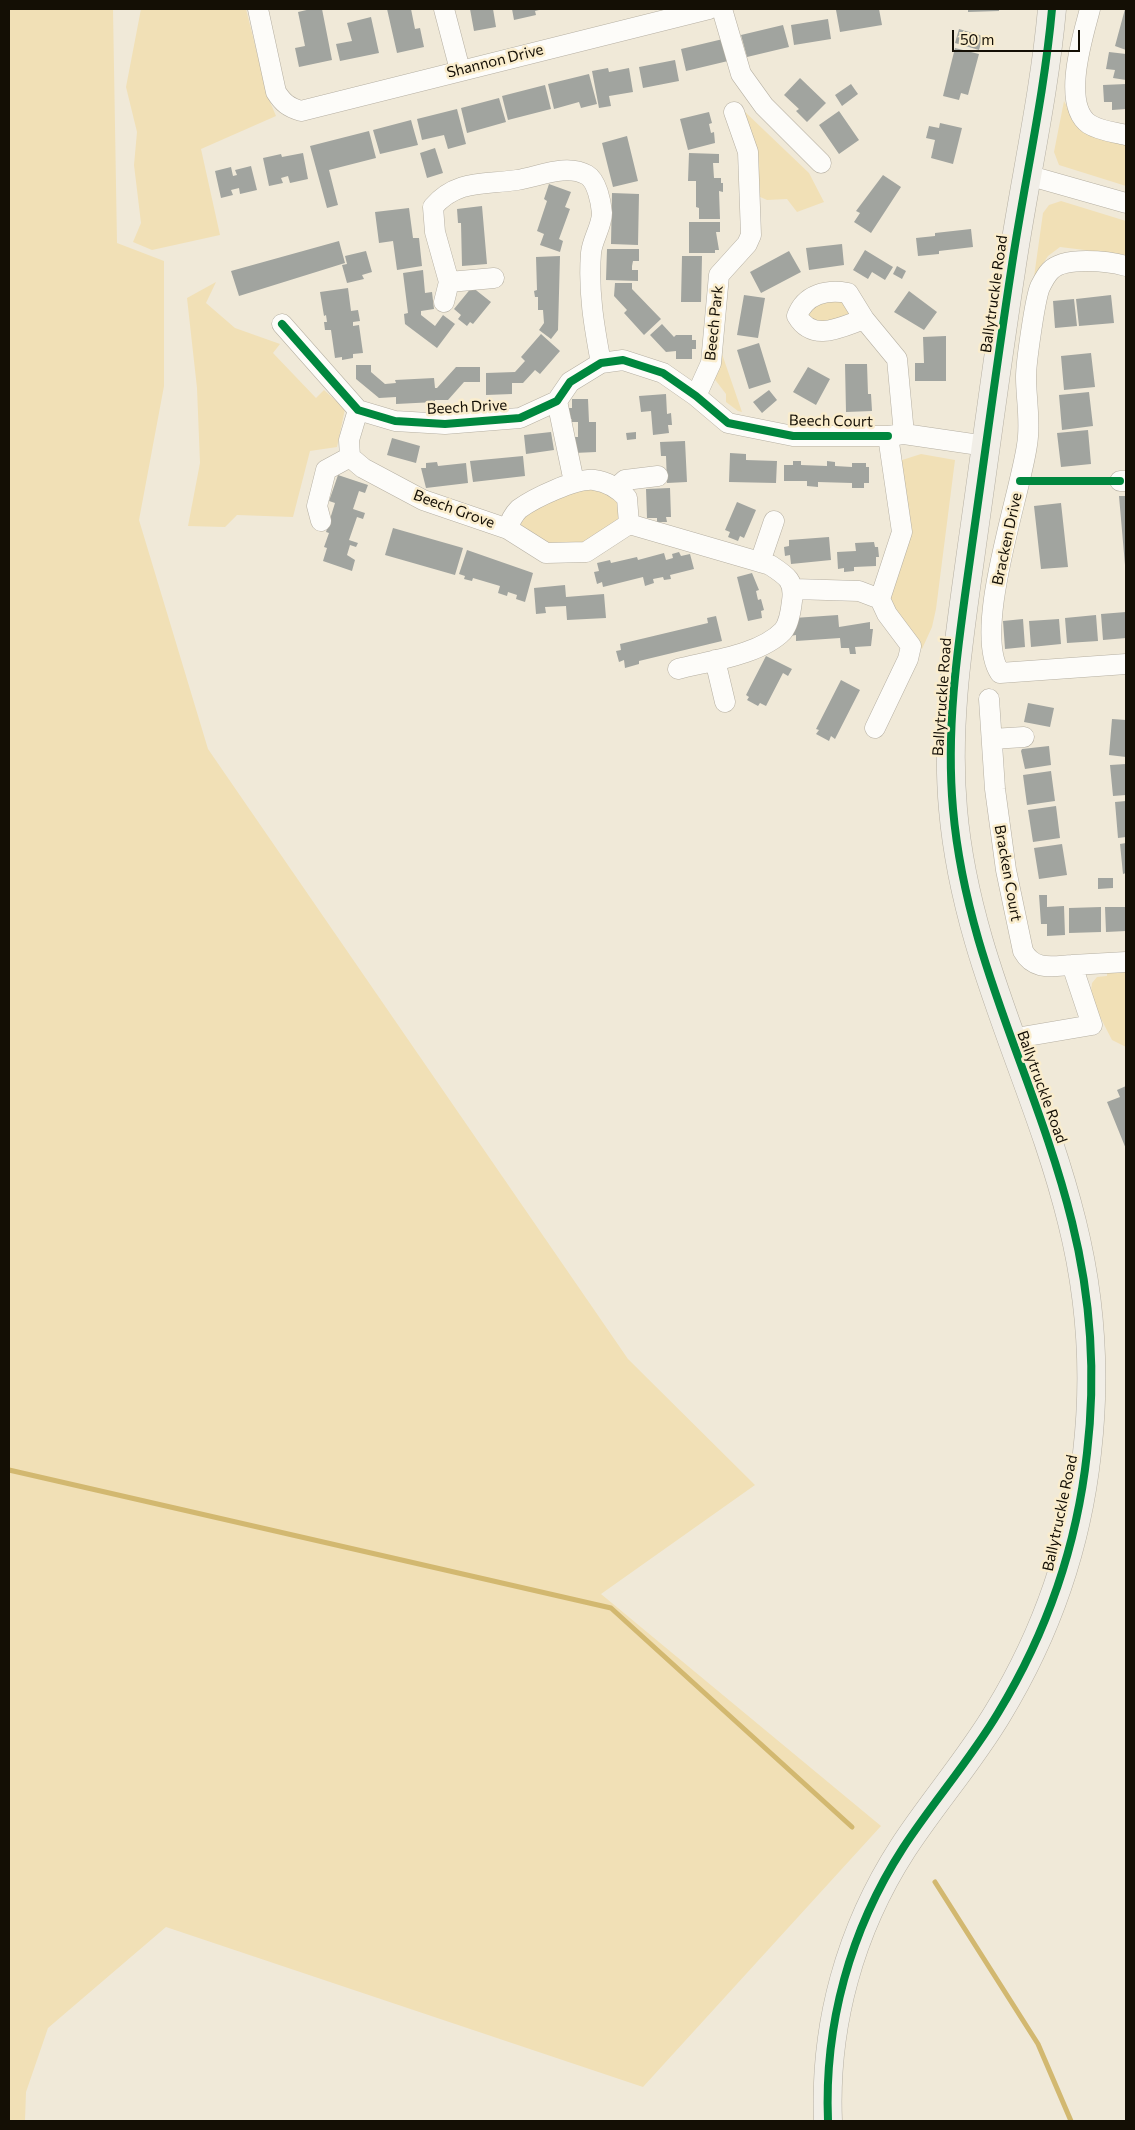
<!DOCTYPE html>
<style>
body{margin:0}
#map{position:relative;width:1135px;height:2130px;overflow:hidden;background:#f0e9d8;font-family:Commissioner,sans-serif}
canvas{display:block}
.frame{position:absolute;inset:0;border:10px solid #140f05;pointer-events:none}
.scale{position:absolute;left:952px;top:30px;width:128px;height:22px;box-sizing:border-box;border:2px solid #140f05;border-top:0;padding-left:6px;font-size:15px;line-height:18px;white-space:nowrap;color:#140f05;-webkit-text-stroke:4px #faedcd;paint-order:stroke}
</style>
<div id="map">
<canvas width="1135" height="2130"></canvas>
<div class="frame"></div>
<div class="scale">50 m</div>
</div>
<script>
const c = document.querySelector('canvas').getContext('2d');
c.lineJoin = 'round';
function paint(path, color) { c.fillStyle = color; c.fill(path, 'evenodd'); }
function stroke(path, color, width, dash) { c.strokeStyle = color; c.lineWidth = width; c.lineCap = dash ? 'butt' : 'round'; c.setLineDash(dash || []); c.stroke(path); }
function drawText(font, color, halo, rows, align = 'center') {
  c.font = font + ' Commissioner,sans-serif'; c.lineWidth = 5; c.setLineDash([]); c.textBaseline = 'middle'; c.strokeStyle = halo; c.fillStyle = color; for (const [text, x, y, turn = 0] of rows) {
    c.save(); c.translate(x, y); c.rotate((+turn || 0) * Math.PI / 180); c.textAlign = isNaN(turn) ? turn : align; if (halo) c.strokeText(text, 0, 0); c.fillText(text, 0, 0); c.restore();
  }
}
const green = new Path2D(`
 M9,9H113L117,243L164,261V386L139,520L208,749L628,1359L755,1485L601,1594L881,1826L643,2087L166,1927L48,2028L26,2092L25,2121H9Z
 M141,9H246L268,97L276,116L201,149L220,235L152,250L133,242L141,223L134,165L137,132L126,87Z
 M1064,101L1073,118L1126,142V186L1059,165L1054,152Z
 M743,110L809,173L824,202L797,212L787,199L767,200L758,196Z
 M1061,201L1126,221V255L1060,247L1048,256L1034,277L1043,213L1049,205Z
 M216,282L206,303L235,328L280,344L273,353L316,398L324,390L345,409L337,447L310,451L293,517L237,515L225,527L188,526L200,463L197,388L187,298Z
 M839,297L849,306V315L816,325L803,313L812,303Z
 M721,351L742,412L738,411L726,402V394L713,377Z
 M921,454L955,460L936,609L932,627L922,649L894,614L890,598L899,461Z
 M597,487L614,493L619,506V524L582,546H551L521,525L522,516L563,493Z
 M1107,970H1126V1047L1112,1040L1096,1009L1091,991L1092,983L1097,977L1107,976Z`);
const stream = new Path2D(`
 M9,1470L611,1608L852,1827
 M935,1882L1038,2044L1071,2121`);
const building = new Path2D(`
 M311,9H322L332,60L299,67L295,48L305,46L298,12Z
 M387,9H411L415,29L420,28L424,47L397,53Z
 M470,9H493L496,27L474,31Z
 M512,9H543L535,11L536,15L514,20Z
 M843,9H879L882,25L840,32L836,10Z
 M968,9H999V11L968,12Z
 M1125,9H1126V50L1115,46Z
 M371,17L379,53L340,61L336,44L352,41L347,23Z
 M828,19L831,39L794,45L791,25Z
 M783,25L789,47L747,57L741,35Z
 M959,29L983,36L979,50L955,43Z
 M723,39L728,61L686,71L681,49Z
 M955,48L979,54L968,95L961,93L959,100L943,96Z
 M1109,52L1126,54V80L1113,78L1115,70L1106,69Z
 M675,60L679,81L643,88L639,67Z
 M608,68L609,72L629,68L633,92L609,96L611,106L599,108L592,71Z
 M589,74L597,104L581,108L579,102L554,109L548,84Z
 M800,78L826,103L807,122L796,111L799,109L784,95Z
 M851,84L858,94L842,106L835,95Z
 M1126,84V109L1112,110V102H1104L1103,85Z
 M545,85L551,109L508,120L502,96Z
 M499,98L506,122L467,133L461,108Z
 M457,109L466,144L448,149L444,135L422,140L417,119Z
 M839,111L859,140L839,154L819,125Z
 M709,112L712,123L709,124L711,133L714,132L715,143L688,150L680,119Z
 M411,120L418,145L380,154L373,130Z
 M940,123L962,128L953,164L931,158L935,140L926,138L929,126L939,128Z
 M369,131L376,158L329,170L338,205L327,208L310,146Z
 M627,136L638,181L613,187L602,143Z
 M435,148L443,173L427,178L420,153Z
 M303,153L308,179L290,183L288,176L281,178L283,183L269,186L263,158L281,154L282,157Z
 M689,153L719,154V163H713L714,178H721V183H723V192L719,191L720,219H699V208L696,207V181H688Z
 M251,166L257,190L240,194L239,188L231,190L233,195L221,198L215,171L231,167L233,176L237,175L235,170Z
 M883,175L901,187L871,233L854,222L860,213L856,211Z
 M549,184L571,192L565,207L570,209L559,239L563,241L560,252L540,245L544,234L537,231L547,201L544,199Z
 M612,193L639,194L638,245L611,244Z
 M482,206L487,264L462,266L461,223H458L457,209Z
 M409,208L413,238H419L422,266L397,270L393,241L379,243L375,212Z
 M689,222H720V232H716L719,250H715V253H689Z
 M971,229L973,247L939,251V254L918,256L916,238L935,236V233Z
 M339,241L345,263L239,296L231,271Z
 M842,244L844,265L809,270L806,248Z
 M607,249H639V261H633L632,266V270H638V281L606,280Z
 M865,250L893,267L885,280L872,272L868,279L853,270Z
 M366,251L372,272L362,275L364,279L347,283L342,265L347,264L345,256Z
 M789,251L801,272L761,293L750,272Z
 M560,256L558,330L551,339L539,330L544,323L543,310H538V297H535L534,291L537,290L536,257Z
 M682,256H702L701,302H681Z
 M897,266L906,271L902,279L893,274Z
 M423,270L425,293L432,292L434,309L421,311V315L435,326L443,315L455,324L437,348L405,324L404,314L408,313L403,273Z
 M615,283H632V289L661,319L644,335L624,313L627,310L614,296Z
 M472,287L491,302L473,324L470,322L467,326L458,319L461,315L454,309Z
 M348,288L351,311L358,310L360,321L353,322V326L359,325L363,353L353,354V358L342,360V357L335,358L331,330H325L324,322H327L326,315L324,316L320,292Z
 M909,291L937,312L924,330L894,312Z
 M744,295L765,298L758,338L737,335Z
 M1111,295L1114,323L1079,326L1076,299Z
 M1074,299L1077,326L1055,328L1053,301Z
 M662,324L674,337L676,335H692V340H696V349H692V359H676V351L666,352L650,335Z
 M541,334L560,351L540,374L535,370L523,383H512V394L486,395V373L515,372L525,361L521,357Z
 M946,336V381H915V363H924L923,337Z
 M759,343L771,382L749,389L737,350Z
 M1091,353L1095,387L1064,390L1061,356Z
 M845,364H867L868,394H871L872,411L846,412Z
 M356,365H371V372L385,384L396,383L395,380L434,378L435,388H437L456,367H480V382H464L448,400H435V402L396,404V397L379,398L356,379Z
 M808,367L830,379L816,405L793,392Z
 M769,390L777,400L762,413L753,402Z
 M1089,392L1093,426L1062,430L1059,395Z
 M666,394L667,414L671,413L672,425H668L669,433L653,435L651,411L641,412L639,396Z
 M572,399H588L589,422H596V452L574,453V437H578V422H572V419H568L567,408H572Z
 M1088,430L1091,464L1061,467L1057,433Z
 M551,432L554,450L526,454L524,435Z
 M636,432V439L627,440L626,433Z
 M392,438L420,446L416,463L387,455Z
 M685,441L687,482L667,483L666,456H661L660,442Z
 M730,453L746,454V460L777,461L776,483L729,482Z
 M523,456L525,476L473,482L470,461Z
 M793,461H801V465L827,466V461L835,462V466L852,467V463H866V467H869V483H864V488H852V483L818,482V487L807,486V481H784V465H793Z
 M437,462L438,466L466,463L468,483L426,488L421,468H426V463Z
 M338,475L368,485L365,493L359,491L353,509L365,513L363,519L357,517L349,540L358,543L356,547L350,545L347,555L355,560L352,571L323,561L327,548L324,547L329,533L326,532L335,503L329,501Z
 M670,488L671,517H666L667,522H657V518H647L646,489Z
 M1119,496H1126V565H1125Z
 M737,502L756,510L744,538L740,536L738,541L728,537L730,532L725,530Z
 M1061,503L1068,567L1041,569L1034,506Z
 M393,528L463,548L455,575L385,555Z
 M829,537L831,560L791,564L790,555L785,556L784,547L789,546V540Z
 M874,542L875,547H878L879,557H876V566L854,567V571L844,572V568L838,569L837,552L856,551L855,543Z
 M467,550L533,573L525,602L516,599L517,595L508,592L507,596L498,593L500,586L473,578L472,581L464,579L465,576L459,574Z
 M679,552L681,556L690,554L694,569L670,575L671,579L664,580L663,577L653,579L654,583L645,586L643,577L603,587L602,582L597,584L594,572L599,571L597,563L610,560L611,563L637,557L638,560L664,553L666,560L673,558L672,554Z
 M752,573L759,590L756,591L758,600L761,599L764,610L761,611L762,618L748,621L737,577Z
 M565,585L566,597L604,594L606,618L567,620L566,606L545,607L546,613L536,614L534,588Z
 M1126,612V638L1103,640L1101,614Z
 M838,615L839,627L870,622V629H873L871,646L855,647L856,654H850L849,648H841L840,638L796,641V635L790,636L794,618Z
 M1096,615L1098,641L1067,643L1065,618Z
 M716,616L722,641L639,661V664L625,668L624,660L619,662L616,651L621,650L620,644L708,623L707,618Z
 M1023,619L1025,647L1005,649L1003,621Z
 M1059,619L1061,644L1031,647L1029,621Z
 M766,656L792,669L788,676L783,673L766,706L760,703L758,706L747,700L749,697L746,695Z
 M841,680L860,690L835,739L831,736L829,741L816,734L819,730L816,729Z
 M1028,703L1054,708L1050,727L1024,722Z
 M1112,719L1126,720V757L1109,755Z
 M1049,746L1051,765L1025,769L1021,751L1022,749Z
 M1126,764V795L1113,796L1110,765Z
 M1051,771L1055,801L1027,805L1023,775Z
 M1126,801V837L1118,838L1115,802Z
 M1056,806L1060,838L1033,842L1028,810Z
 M1126,843V873L1123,874L1120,844Z
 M1062,844L1067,875L1039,879L1034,848Z
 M1098,878H1113V888L1098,889Z
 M1039,895H1047V907L1064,906L1065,935L1047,936V924H1041Z
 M1101,907V932L1069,933V908Z
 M1105,907H1126V931L1106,932Z
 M1126,1086V1149L1107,1102L1120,1097L1117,1090Z`);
const street = new Path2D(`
 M258,9L276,92C283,103 288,107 301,111L709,9
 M444,9L460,70
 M722,9L741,74L764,106L821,163
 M1090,9C1083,36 1061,104 1089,124C1100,131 1114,132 1126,135
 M1027,175L1126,203
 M1126,266C1108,261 1064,256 1050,271C1046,275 1042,283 1040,287C1035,299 1026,363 1026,377C1026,399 1031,422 1027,445C1020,496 972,631 1000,673L1126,664
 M449,282L494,278
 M444,302L449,282L435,232L433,207C457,179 485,185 517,180C538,177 566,163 587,175C597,181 601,202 602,213C602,226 592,240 591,253C588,291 594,326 601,363
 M864,319L848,293C827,289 805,294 797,316C813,343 841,327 864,319L897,359L904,434
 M282,324L358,410L395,421L445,424L520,418L557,401L570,382L601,363L623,360L663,373L696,396L728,423L793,436H888
 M696,396L711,363L719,275L747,244L751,235L748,152L734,112
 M557,401L574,482
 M358,410L349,440L350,457L363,468L423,500L508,529L546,553L586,552L629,524
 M1120,481H1126
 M617,487L625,480L658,476
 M321,521L317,506L326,470L350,457
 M629,524L770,565C787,576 795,581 792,601C791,610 789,624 783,631C760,655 709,661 678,669
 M508,529C510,521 513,515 519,509C534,498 576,478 594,480C608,482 618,488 627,498L629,524
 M760,562L774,521
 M794,589L859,591L880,599L887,614L911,646L908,659L875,728
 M880,599L902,532L888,436L904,434L986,446
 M715,660L725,702
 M989,699L995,789L1006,870L1023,951C1034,971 1052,966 1072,965L1092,1025L1010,1039
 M992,739L1024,737
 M1072,965L1126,962`);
const secondary = new Path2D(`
 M828,2121C824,2025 850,1930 903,1848C933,1802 970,1760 998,1713C1046,1634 1077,1545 1087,1453C1096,1376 1091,1298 1072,1222C1037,1080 966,959 953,809C945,720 960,633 972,545C985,454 997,362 1011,271C1024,183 1044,97 1052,9`);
const cycleway = new Path2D(`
 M282,324L358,410L395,421L445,424L520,418L557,401L570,382L601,363L623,360L663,373L696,396L728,423L793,436H888
 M1020,481H1120
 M828,2121C824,2025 850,1930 903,1848C933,1802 970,1760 998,1713C1046,1634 1077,1545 1087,1453C1096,1376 1091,1298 1072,1222C1037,1080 966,959 953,809C945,720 960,633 972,545C985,454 997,362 1011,271C1024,183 1044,97 1052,9`);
const streetNames = [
 ["Shannon Drive",495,61,-14],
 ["Ballytruckle Road",994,294,-82],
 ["Beech Park",714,323,-84],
 ["Beech Drive",467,407,-3],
 ["Beech Court",831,421,1],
 ["Beech Grove",454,509,20],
 ["Bracken Drive",1007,539,-78],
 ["Ballytruckle Road",942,697,-86],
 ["Bracken Court",1008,873,80],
 ["Ballytruckle Road",1042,1087,70],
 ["Ballytruckle Road",1060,1513,-78]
];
paint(green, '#f1e0b6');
stroke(stream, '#d2b870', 5);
paint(building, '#a1a49f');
stroke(street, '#b5afa2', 21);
stroke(secondary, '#b5afa2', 29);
stroke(street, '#fdfcf9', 20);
stroke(secondary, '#f1eee7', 28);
stroke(cycleway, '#00873e', 8);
drawText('15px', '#140f05', '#faedcd', streetNames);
</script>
